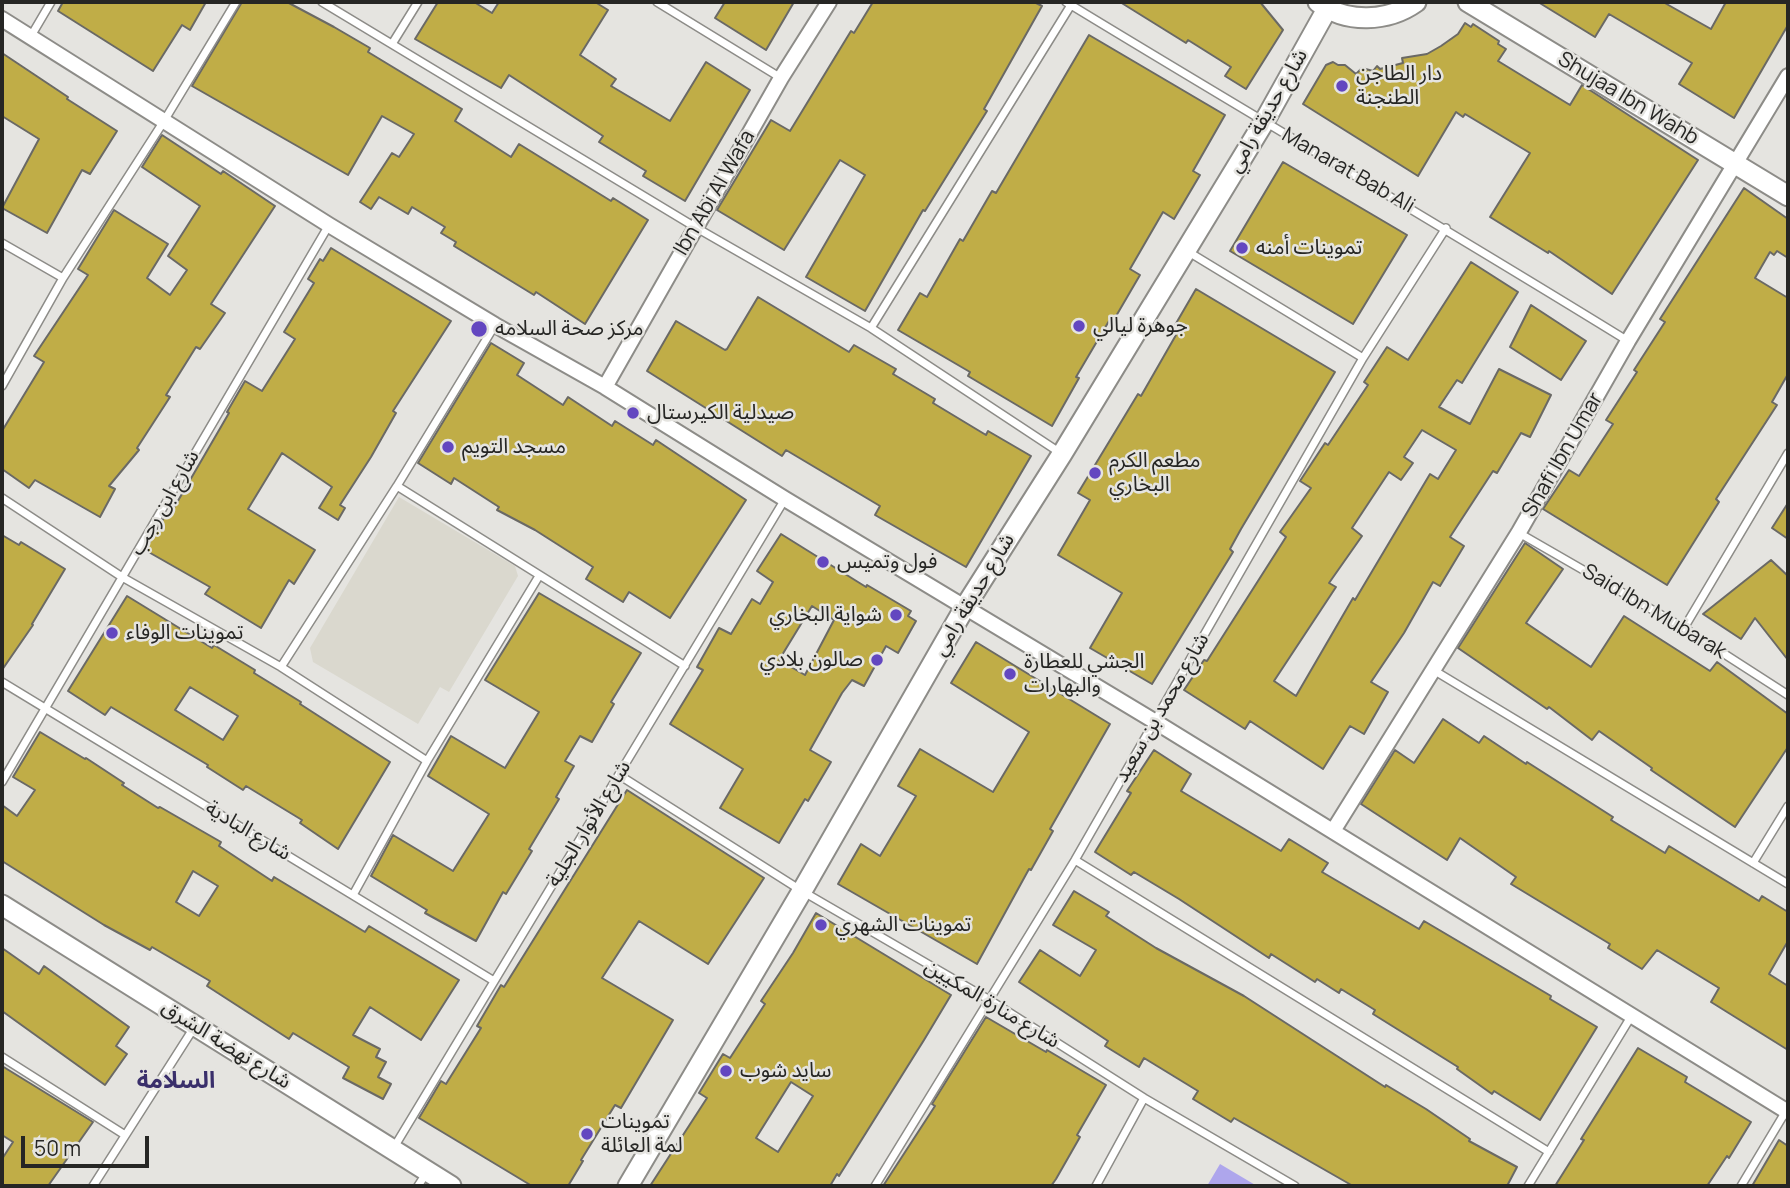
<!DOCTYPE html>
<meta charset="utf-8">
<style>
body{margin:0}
#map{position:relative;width:1790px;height:1188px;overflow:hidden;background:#e5e4e0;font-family:Manrope,sans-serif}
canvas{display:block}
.frame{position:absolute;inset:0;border:4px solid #262624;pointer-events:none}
.scale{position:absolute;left:21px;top:1136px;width:128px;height:32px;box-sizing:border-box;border:4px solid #262624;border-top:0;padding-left:9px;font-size:21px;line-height:24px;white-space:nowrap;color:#262624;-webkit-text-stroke:5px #e5e4e0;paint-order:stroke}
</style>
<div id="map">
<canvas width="1790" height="1188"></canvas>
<div class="frame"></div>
<div class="scale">50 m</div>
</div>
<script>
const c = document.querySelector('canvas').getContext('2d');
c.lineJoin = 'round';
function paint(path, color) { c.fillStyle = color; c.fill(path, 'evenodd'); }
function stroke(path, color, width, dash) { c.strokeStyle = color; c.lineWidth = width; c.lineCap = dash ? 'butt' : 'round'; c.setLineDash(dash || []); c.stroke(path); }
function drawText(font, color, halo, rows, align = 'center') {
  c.font = font + ' Manrope,"Noto Sans Arabic",sans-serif'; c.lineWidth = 5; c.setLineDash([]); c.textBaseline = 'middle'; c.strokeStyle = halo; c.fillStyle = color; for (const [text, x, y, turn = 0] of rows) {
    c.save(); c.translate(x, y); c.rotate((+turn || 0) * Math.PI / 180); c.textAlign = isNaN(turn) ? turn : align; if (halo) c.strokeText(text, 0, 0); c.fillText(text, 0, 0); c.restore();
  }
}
const built = new Path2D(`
 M399,497L515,566L518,576L449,692L440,687L418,724L313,662L310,648Z`);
const green = new Path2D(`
 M1220,1164L1257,1186H1207Z`);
const building = new Path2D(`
 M63,2H206L190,30L182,25L153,71L58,11Z
 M242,2H287L334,27L370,48L368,52L462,109L455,121L511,157L519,144L611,201L613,198L648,220L585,324L536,292L534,295L454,246L456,242L441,233L445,227L412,207L408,214L379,197L371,209L360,202L392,153L399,157L414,134L382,116L348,175L192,86Z
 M438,2H474L492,13L499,2H595L608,10L580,55L616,79L611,86L670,121L706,62L750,90L685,201L643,176L646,171L599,142L603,136L509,75L501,88L415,39Z
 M725,2H794L766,50L715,18Z
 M873,2H1034L1042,6L984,109L987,111L925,211L923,210L865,311L806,277L865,175L840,160L784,250L717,210L771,120L790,131L851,31L854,33Z
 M1120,2H1260L1283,30L1246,89L1225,76L1231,67L1188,40L1186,43Z
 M1538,2H1663L1711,29L1726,2H1788V25L1734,118L1679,84L1692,63L1609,14L1595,37Z
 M1465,23L1471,27L1473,24L1499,41L1498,44L1506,49L1498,61L1570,105L1582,85L1698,160L1612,294L1549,251L1548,253L1490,217L1530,153L1465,114L1463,117L1456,112L1418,176L1303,104L1326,65L1333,62L1338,65H1345L1356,74L1362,68L1373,71L1377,66L1380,69L1403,63L1402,58L1427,54L1441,46L1458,34Z
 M1089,35L1225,115L1193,171L1200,175L1174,219L1163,212L1130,269L1140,275L1112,323L1109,321L1076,377L1079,378L1052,426L968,376L970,372L898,330L920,293L927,297L960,239L963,241L992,191L996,193Z
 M2,53L68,97L67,99L117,131L90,174L82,170L47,233L2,208L39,139L2,116Z
 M162,135L221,174L223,171L275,206L211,304L225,313L200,349L196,347L166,395L170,397L137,448L139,450L109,486L115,489L100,517L35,480L29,488L2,469V431L44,362L34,356L88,275L78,269L114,210L168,244L147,278L170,295L187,270L168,256L200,206L142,167Z
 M1283,162L1407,235L1353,324L1230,251Z
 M1744,188L1788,219V258L1777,251L1774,255L1770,252L1755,278L1788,298V374L1772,402L1777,405L1716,499L1719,502L1667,585L1543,509L1569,470L1579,476L1613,424L1606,420L1637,372L1634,370L1665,322L1660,319Z
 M331,248L451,321L393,411L396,413L371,457L340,505L345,508L338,520L319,508L332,487L282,453L248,509L315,550L294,584L289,580L261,628L205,594L210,587L145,550L165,516L168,518L229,413L227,412L245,381L262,391L295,339L284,332L314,283L308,279L320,259L323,261Z
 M1471,262L1518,292L1462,383L1457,380L1439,407L1470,424L1499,369L1551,395L1530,437L1521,433L1497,473L1493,471L1450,537L1464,546L1440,586L1433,582L1404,633L1371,682L1388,692L1364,734L1350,726L1323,769L1250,721L1245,729L1184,690L1204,660L1207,661L1286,537L1280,532L1311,488L1300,481L1325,443L1328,445L1368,385L1364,382L1387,347L1408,360ZM1422,430L1456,450L1438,479L1430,474L1355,600L1353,598L1296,696L1274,681L1336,587L1329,583L1362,536L1352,528L1389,472L1401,480L1413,463L1404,457Z
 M1196,289L1335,372L1241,529L1230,549L1233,552L1152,684L1090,648L1122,593L1058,555L1090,500L1078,493L1138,394L1141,396L1176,335L1171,332Z
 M758,297L849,352L854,345L896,369L893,374L935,399L933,403L986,435L988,431L1031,456L966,567L875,515L880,506L786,450L782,456L647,371L676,321L725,350L727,349Z
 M1531,305L1586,341L1561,380L1510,347Z
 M491,343L524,363L517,375L563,405L568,397L612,426L615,421L653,445L656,440L746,500L670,618L629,592L623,602L586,579L593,567L535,530L497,510L499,507L454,478L451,484L418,463Z
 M1788,503V539L1772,528Z
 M781,534L866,587L867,585L911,611L908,616L916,621L898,653L886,646L864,686L852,680L842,693L810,750L831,762L808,801L805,799L779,843L720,808L743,769L670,724L703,670L697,667L719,628L731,634L752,599L760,604L773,582L757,571ZM812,606L834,620L805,675L779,660Z
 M2,535L19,545L21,542L65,569L32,624L33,625L2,670Z
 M1525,543L1563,569L1526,623L1591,667L1624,616L1710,671L1717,662L1788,714V747L1735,827L1651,770L1652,768L1599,731L1592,740L1549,707L1547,709L1458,648Z
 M1771,560L1788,576V660L1755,618L1741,639L1703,614Z
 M539,593L641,653L611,702L614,704L592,742L580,736L565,761L574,766L556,797L559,799L529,849L532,851L506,894L503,892L476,941L425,913L427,910L371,876L393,835L453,871L489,814L428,776L451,736L505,768L539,712L485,680Z
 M127,596L212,648L214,645L255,670L254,673L301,702L300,704L390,762L338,849L300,823L302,820L246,786L243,790L207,767L208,765L111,707L105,715L68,691ZM190,687L238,716L223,740L175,710Z
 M976,642L1110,724L1050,829L1053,831L1031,870L1029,869L977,964L838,884L861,844L880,856L916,796L898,786L920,749L993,792L1029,732L951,683Z
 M1443,719L1479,743L1484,736L1526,764L1527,762L1613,817L1611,820L1665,853L1669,846L1759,901L1762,896L1788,912V941L1769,974L1788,986V1050L1711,1002L1719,988L1657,950L1642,969L1608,948L1610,944L1511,884L1516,877L1460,838L1447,860L1361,804L1395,750L1414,763Z
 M40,732L85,759L86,758L124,783L122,785L158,808L160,807L221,842L219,846L272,881L274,877L365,932L369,926L459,980L421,1040L370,1007L353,1035L380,1049L376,1057L386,1062L378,1077L391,1084L383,1099L343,1078L349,1067L293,1033L289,1039L207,986L210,981L152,947L150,950L104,925L2,861V805L17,816L35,790L13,777ZM193,871L218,886L199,916L176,902Z
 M1154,750L1191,774L1181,791L1281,851L1289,839L1328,863L1322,872L1419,929L1424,921L1551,996L1550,999L1597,1027L1540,1120L1494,1091L1492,1094L1457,1069L1458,1067L1373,1014L1375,1010L1341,989L1339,993L1317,979L1315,982L1271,954L1269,958L1179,899L1134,872L1131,875L1095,852L1131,793L1127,791Z
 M627,790L764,878L708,964L639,921L602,978L673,1020L621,1108L615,1105L581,1160L583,1161L568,1186H532L419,1118L441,1081L446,1084L481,1028L477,1026L501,985L504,987Z
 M1074,891L1109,912L1106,916L1156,948L1244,996L1385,1087L1386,1085L1426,1109L1470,1139L1469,1141L1517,1167L1507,1186H1353L1234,1118L1231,1122L1193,1099L1198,1091L1144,1058L1139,1067L1105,1046L1108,1041L1019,982L1040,950L1080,976L1096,950L1053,925Z
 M816,913L951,995L924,1040L839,1176L837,1174L830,1186H650L707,1098L699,1093L723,1054L730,1058L765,1004L761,1001L793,953ZM791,1082L813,1096L778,1152L756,1138Z
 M2,948L39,974L44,966L129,1027L116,1046L127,1054L105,1085L2,1011Z
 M986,1017L1046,1052L1047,1050L1106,1085L1077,1135L1080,1137L1056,1179L1051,1186H883L935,1106L932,1104Z
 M1638,1048L1687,1077L1685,1082L1751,1122L1729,1158L1727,1156L1707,1186H1555L1584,1140L1581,1139Z
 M2,1066L93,1122L48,1186H2V1159L13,1142L2,1135Z
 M1779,1140L1788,1146V1186H1752Z`);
const lane = new Path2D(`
 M322,2L695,227L871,328L1062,454
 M657,2L781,78
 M1066,2C1253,116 1442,226 1628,341
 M31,36L51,2
 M392,44L418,2
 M2,243L63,278
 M1187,251L1363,358
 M871,328L1071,5
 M2,386L63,278L164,121L236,2
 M397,486L685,666
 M2,498L122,577L281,667L427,761
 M1519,533L1684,628L1788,695
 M1684,628L1788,453
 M281,667L397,486L495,325
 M1435,671L1788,884
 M2,682L494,981
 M619,775L802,891L988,999L1144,1098L1295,1186
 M2,782L329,225
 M1075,860L1549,1152
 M1753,863L1788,806
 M353,895L427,761L539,576
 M2,1057L125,1135
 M393,1149L785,499
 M93,1186L195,1026
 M418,1186L427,1172
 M875,1186L1075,860L1363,358L1446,228
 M1096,1186L1144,1098
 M1528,1186L1632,1015
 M1741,1186L1786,1111`);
const street = new Path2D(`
 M2,19L329,225L495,325L605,387L785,499L1154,721L1788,1112
 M605,387L781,78L829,2
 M1333,831L1519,532L1628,341L1788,76`);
const secondary = new Path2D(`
 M1318,2C1346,24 1388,22 1416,2
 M1468,2L1788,196
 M2,905L451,1186
 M628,1186L802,891L965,607L1062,454L1264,122L1327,9`);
const markers = [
 [1342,86,7,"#6347c0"],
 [1242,248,7,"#6347c0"],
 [1079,326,7,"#6347c0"],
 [479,329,9,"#6347c0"],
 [633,413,7,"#6347c0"],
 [448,447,7,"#6347c0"],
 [1095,473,7,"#6347c0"],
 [823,562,7,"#6347c0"],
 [896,615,7,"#6347c0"],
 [112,633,7,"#6347c0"],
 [877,660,7,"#6347c0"],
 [1010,674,7,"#6347c0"],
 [821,925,7,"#6347c0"],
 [726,1071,7,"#6347c0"],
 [587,1134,7,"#6347c0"]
];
const poiNames = [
 ["دار الطاجن",1356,74],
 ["الطنجنة",1356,98],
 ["تموينات أمنه",1256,248],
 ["جوهرة ليالي",1093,326],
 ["مركز صحة السلامه",495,329],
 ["صيدلية الكيرستال",647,413],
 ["مسجد التويم",462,447],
 ["مطعم الكرم",1109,461],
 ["البخاري",1109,485],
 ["فول وتميس",837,562],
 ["شواية البخاري",882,615,"right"],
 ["تموينات الوفاء",126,633],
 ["صالون بلادي",863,660,"right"],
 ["الجشي للعطارة",1024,662],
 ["والبهارات",1024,686],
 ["تموينات الشهري",835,925],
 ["سايد شوب",740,1071],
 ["تموينات",601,1122],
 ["لمة العائلة",601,1146]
];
const streetNames = [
 ["Shujaa Ibn Wahb",1628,99,31],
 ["شارع حديقة رامي",1268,111,-60],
 ["Manarat Bab Ali",1348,171,30],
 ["Ibn Abi Al Wafa",715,193,-60],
 ["Shafi Ibn Umar",1563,455,-60],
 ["شارع ابن رجب",165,503,-60],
 ["شارع حديقة رامي",974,595,-59],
 ["Said Ibn Mubarak",1654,612,31],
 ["شارع محمد بن سعيد",1162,708,-60],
 ["شارع الأنوار الجلية",589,824,-59],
 ["شارع البادية",248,831,31],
 ["شارع منارة المكيين",992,1004,31],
 ["شارع نهضة الشرق",226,1045,32]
];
const neighbourhoodNames = [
 ["السلامة",176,1082]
];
paint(built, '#dad8ce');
paint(green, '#aea6ec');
paint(building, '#c0ad47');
stroke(building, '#6a6965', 2);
stroke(lane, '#8d8c88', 10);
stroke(street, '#8d8c88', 18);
stroke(secondary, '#8d8c88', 23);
stroke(lane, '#fff', 7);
stroke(street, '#fff', 14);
stroke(secondary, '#fff', 19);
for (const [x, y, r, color] of markers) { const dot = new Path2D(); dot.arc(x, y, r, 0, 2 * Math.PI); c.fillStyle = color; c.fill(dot); stroke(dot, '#e5e4e0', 2.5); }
drawText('21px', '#262624', '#e5e4e0', poiNames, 'left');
drawText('21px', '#262624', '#e5e4e0', streetNames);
drawText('bold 23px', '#3a2f6b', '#e5e4e0', neighbourhoodNames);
</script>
